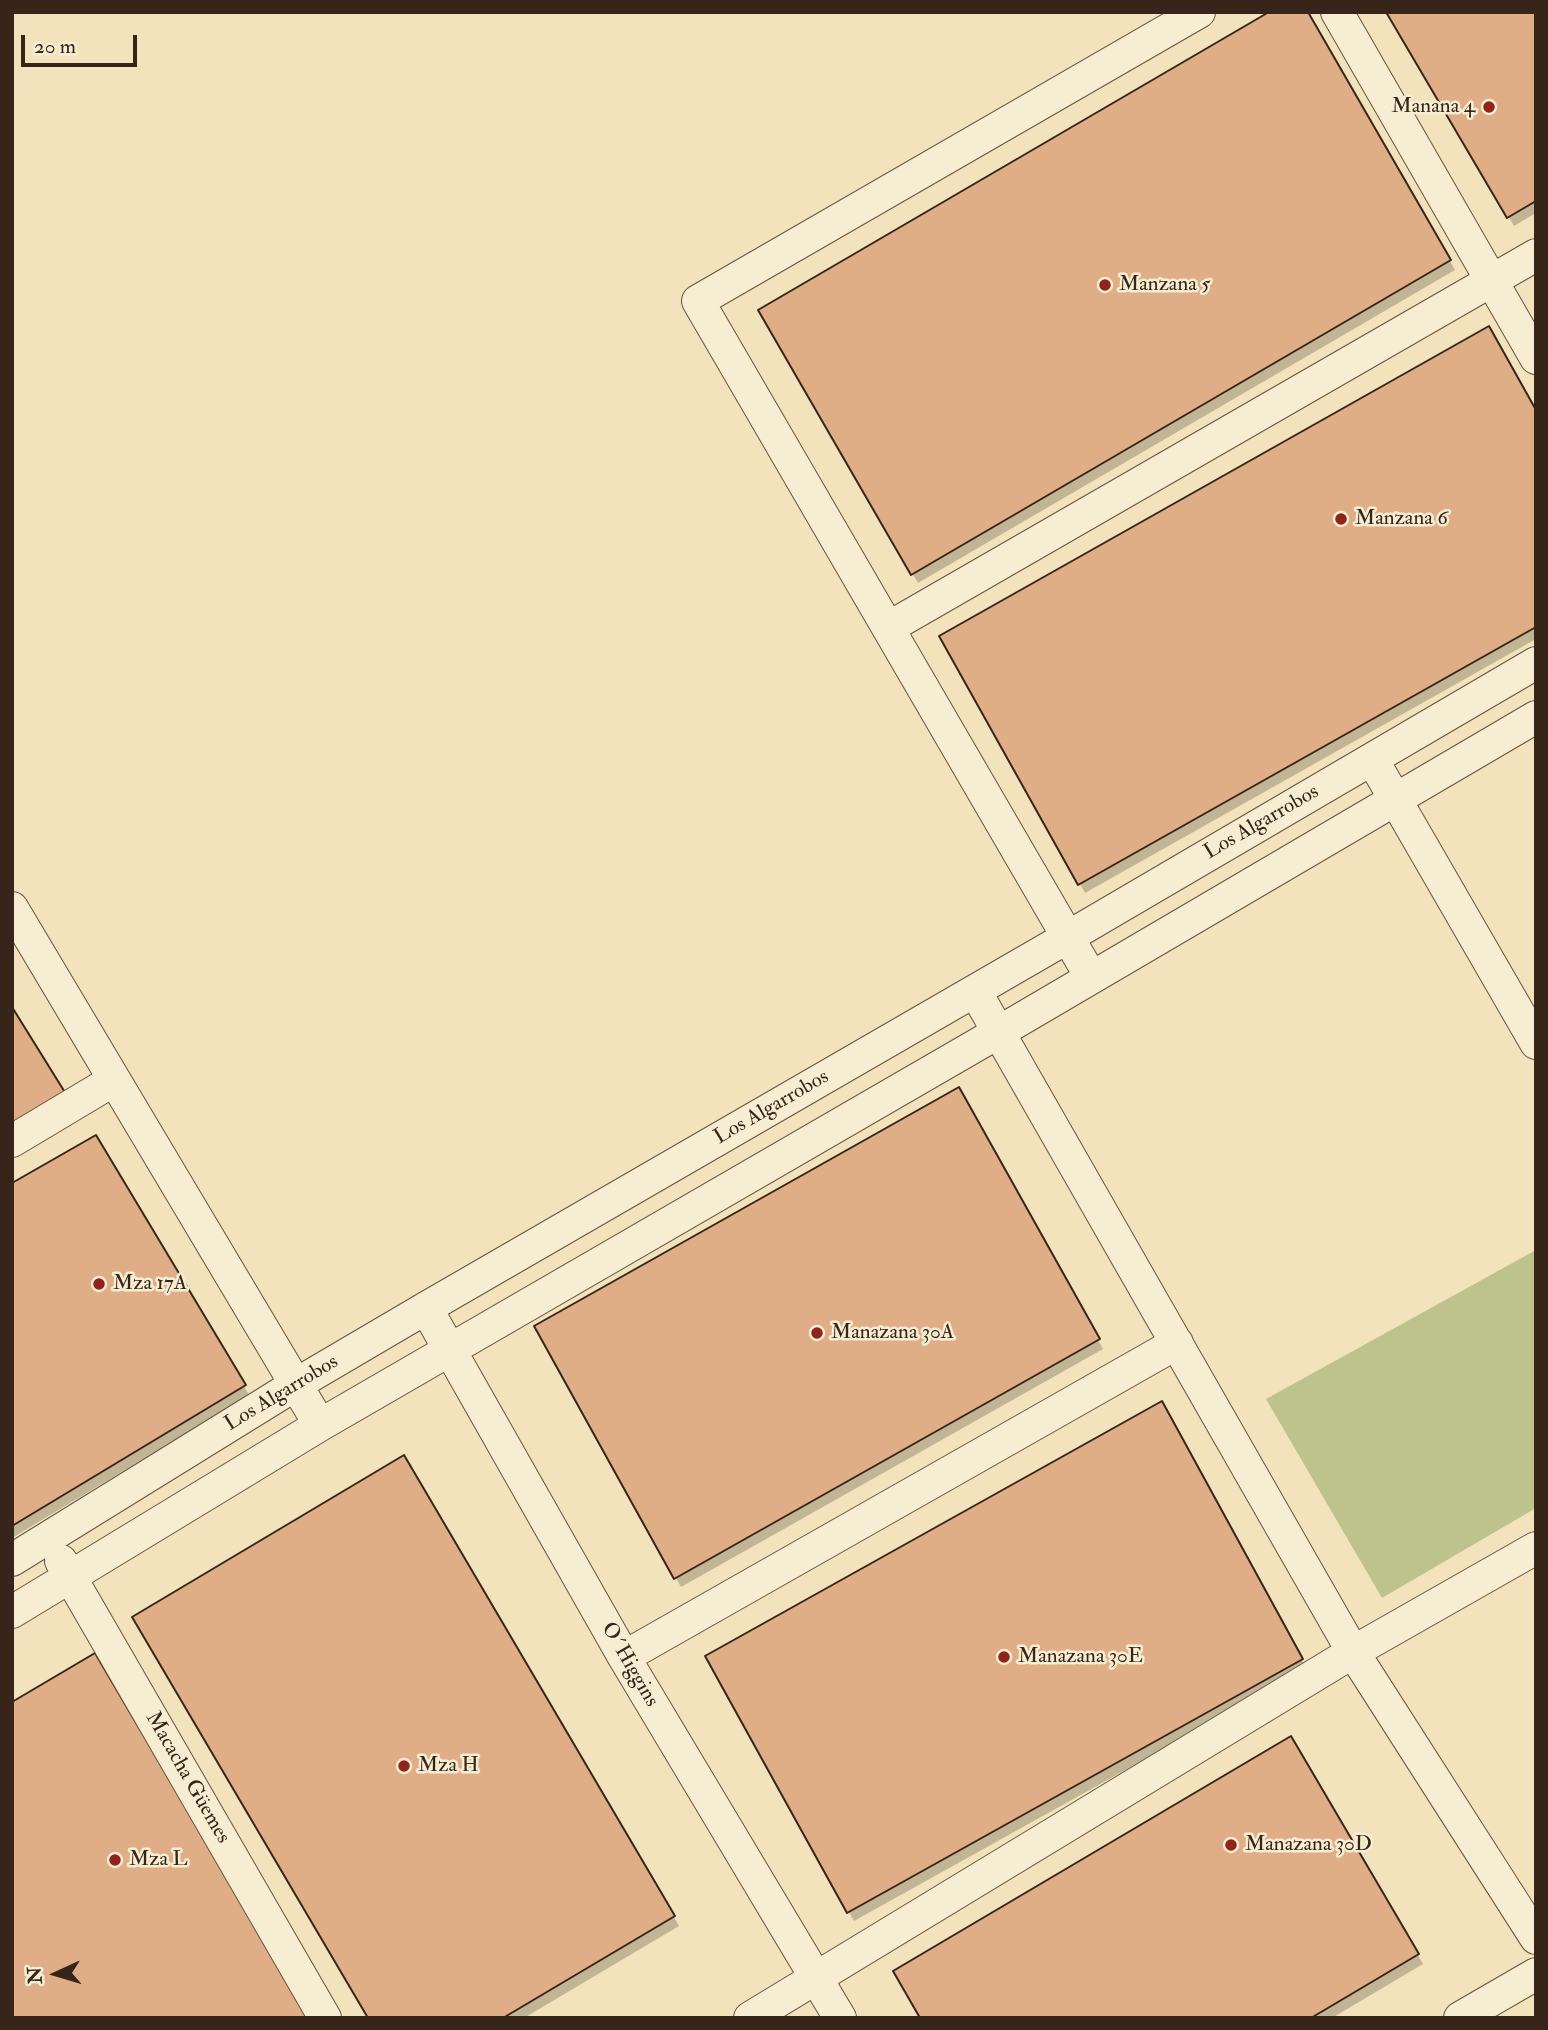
<!DOCTYPE html>
<meta charset="utf-8">
<style>
body{margin:0}
#map{position:relative;width:1548px;height:2030px;overflow:hidden;background:#f2e3bc;font-family:"IM FELL Double Pica",serif}
canvas{display:block}
.frame{position:absolute;inset:0;border:14px solid #362518;pointer-events:none}
.north{position:absolute;left:21px;top:1939px;width:70px;height:70px;-webkit-text-stroke:5px #f7edd3;paint-order:stroke;rotate:266deg;font-size:19px;font-weight:700;line-height:28px;text-align:center;color:#362518}
.north::after{content:'';display:block;margin:auto;width:24px;height:32px;background:#362518;clip-path:polygon(50% 0,100% 100%,50% 72%,0 100%)}
.scale{position:absolute;left:21px;top:35px;width:116px;height:32px;box-sizing:border-box;border:4px solid #362518;border-top:0;padding-left:9px;font-size:21px;line-height:24px;white-space:nowrap;color:#362518;-webkit-text-stroke:5px #f7edd3;paint-order:stroke}
</style>
<div id="map">
<canvas width="1548" height="2030"></canvas>
<div class="frame"></div>
<div class="north">N</div>
<div class="scale">20 m</div>
</div>
<script>
const c = document.querySelector('canvas').getContext('2d');
c.lineJoin = 'round';
function paint(path, color) { c.fillStyle = color; c.fill(path, 'evenodd'); }
function stroke(path, color, width, dash) { c.strokeStyle = color; c.lineWidth = width; c.lineCap = dash ? 'butt' : 'round'; c.setLineDash(dash || []); c.stroke(path); }
function drawText(font, color, halo, rows, align = 'center') {
  c.font = font + ' "IM FELL Double Pica",serif'; c.lineWidth = 5; c.setLineDash([]); c.textBaseline = 'middle'; c.strokeStyle = halo; c.fillStyle = color; for (const [text, x, y, turn = 0] of rows) {
    c.save(); c.translate(x, y); c.rotate((+turn || 0) * Math.PI / 180); c.textAlign = isNaN(turn) ? turn : align; if (halo) c.strokeText(text, 0, 0); c.fillText(text, 0, 0); c.restore();
  }
}
const green = new Path2D(`
 M1536,1250V1508L1382,1598L1266,1399Z`);
const shadow = new Path2D(`
 M1306,12L1455,270L918,583L761,311Z
 M1388,12H1536V213L1514,226Z
 M1536,414V639L1085,893L942,636Z
 M958,1089L1103,1349L681,1587L536,1327Z
 M96,1138L249,1395L12,1538V1185Z
 M1161,1404L1307,1669L854,1921L707,1656Z
 M404,1457L679,1926L524,2018H370Z
 M1291,1738L1423,1964L1332,2018H922Z`);
const building = new Path2D(`
 M1269,12H1308L1451,260L911,575L758,310Z
 M1386,12H1536V201L1507,218Z
 M1489,326L1536,410V627L1078,885L939,636Z
 M12,1007L66,1094L12,1124Z
 M959,1087L1100,1339L674,1579L534,1326Z
 M96,1135L246,1385L12,1526V1183Z
 M1162,1401L1303,1659L847,1913L705,1656Z
 M404,1455L675,1916L503,2018H368L132,1617Z
 M95,1653L310,2018H12V1702Z
 M1291,1736L1419,1954L1311,2018H920L893,1971Z`);
const street = new Path2D(`
 M1337,12L1536,358
 M888,628L1536,255
 M1372,759L1536,1043
 M12,908L320,1425
 M1091,977L698,301L1199,12
 M975,991L1353,1652L1536,1938
 M12,1141L114,1080
 M426,1308L624,1657L840,2018
 M12,1560L295,1385L426,1308L1068,937L1536,663
 M61,1561L325,2018
 M12,1612L320,1425L999,1032L1536,717
 M624,1657L1177,1343
 M750,2018L1353,1652L1536,1548
 M1460,2018L1536,1974`);
const markers = [
 [1489,107,7,"#8f2418"],
 [1105,285,7,"#8f2418"],
 [1341,519,7,"#8f2418"],
 [99,1284,7,"#8f2418"],
 [817,1333,7,"#8f2418"],
 [1004,1657,7,"#8f2418"],
 [404,1766,7,"#8f2418"],
 [1231,1845,7,"#8f2418"],
 [115,1860,7,"#8f2418"]
];
const poiNames = [
 ["Manana 4",1475,107,"right"],
 ["Manzana 5",1119,285],
 ["Manzana 6",1355,519],
 ["Mza 17A",113,1284],
 ["Manazana 30A",831,1333],
 ["Manazana 30E",1018,1657],
 ["Mza H",418,1766],
 ["Manazana 30D",1245,1845],
 ["Mza L",129,1860]
];
const streetNames = [
 ["Los Algarrobos",1262,823,-30],
 ["Los Algarrobos",772,1108,-30],
 ["Los Algarrobos",282,1394,-31],
 ["O´Higgins",629,1665,60],
 ["Macacha Güemes",187,1778,60]
];
paint(green, '#bec38e');
paint(shadow, '#0003');
paint(building, '#e0ae86');
stroke(building, '#362518', 2);
stroke(street, '#655441', 34);
stroke(street, '#f7edd3', 32);
for (const [x, y, r, color] of markers) { const dot = new Path2D(); dot.arc(x, y, r, 0, 2 * Math.PI); c.fillStyle = color; c.fill(dot); stroke(dot, '#f7edd3', 2.5); }
drawText('21px', '#362518', '#f7edd3', poiNames, 'left');
drawText('21px', '#362518', '#f7edd3', streetNames);
</script>
